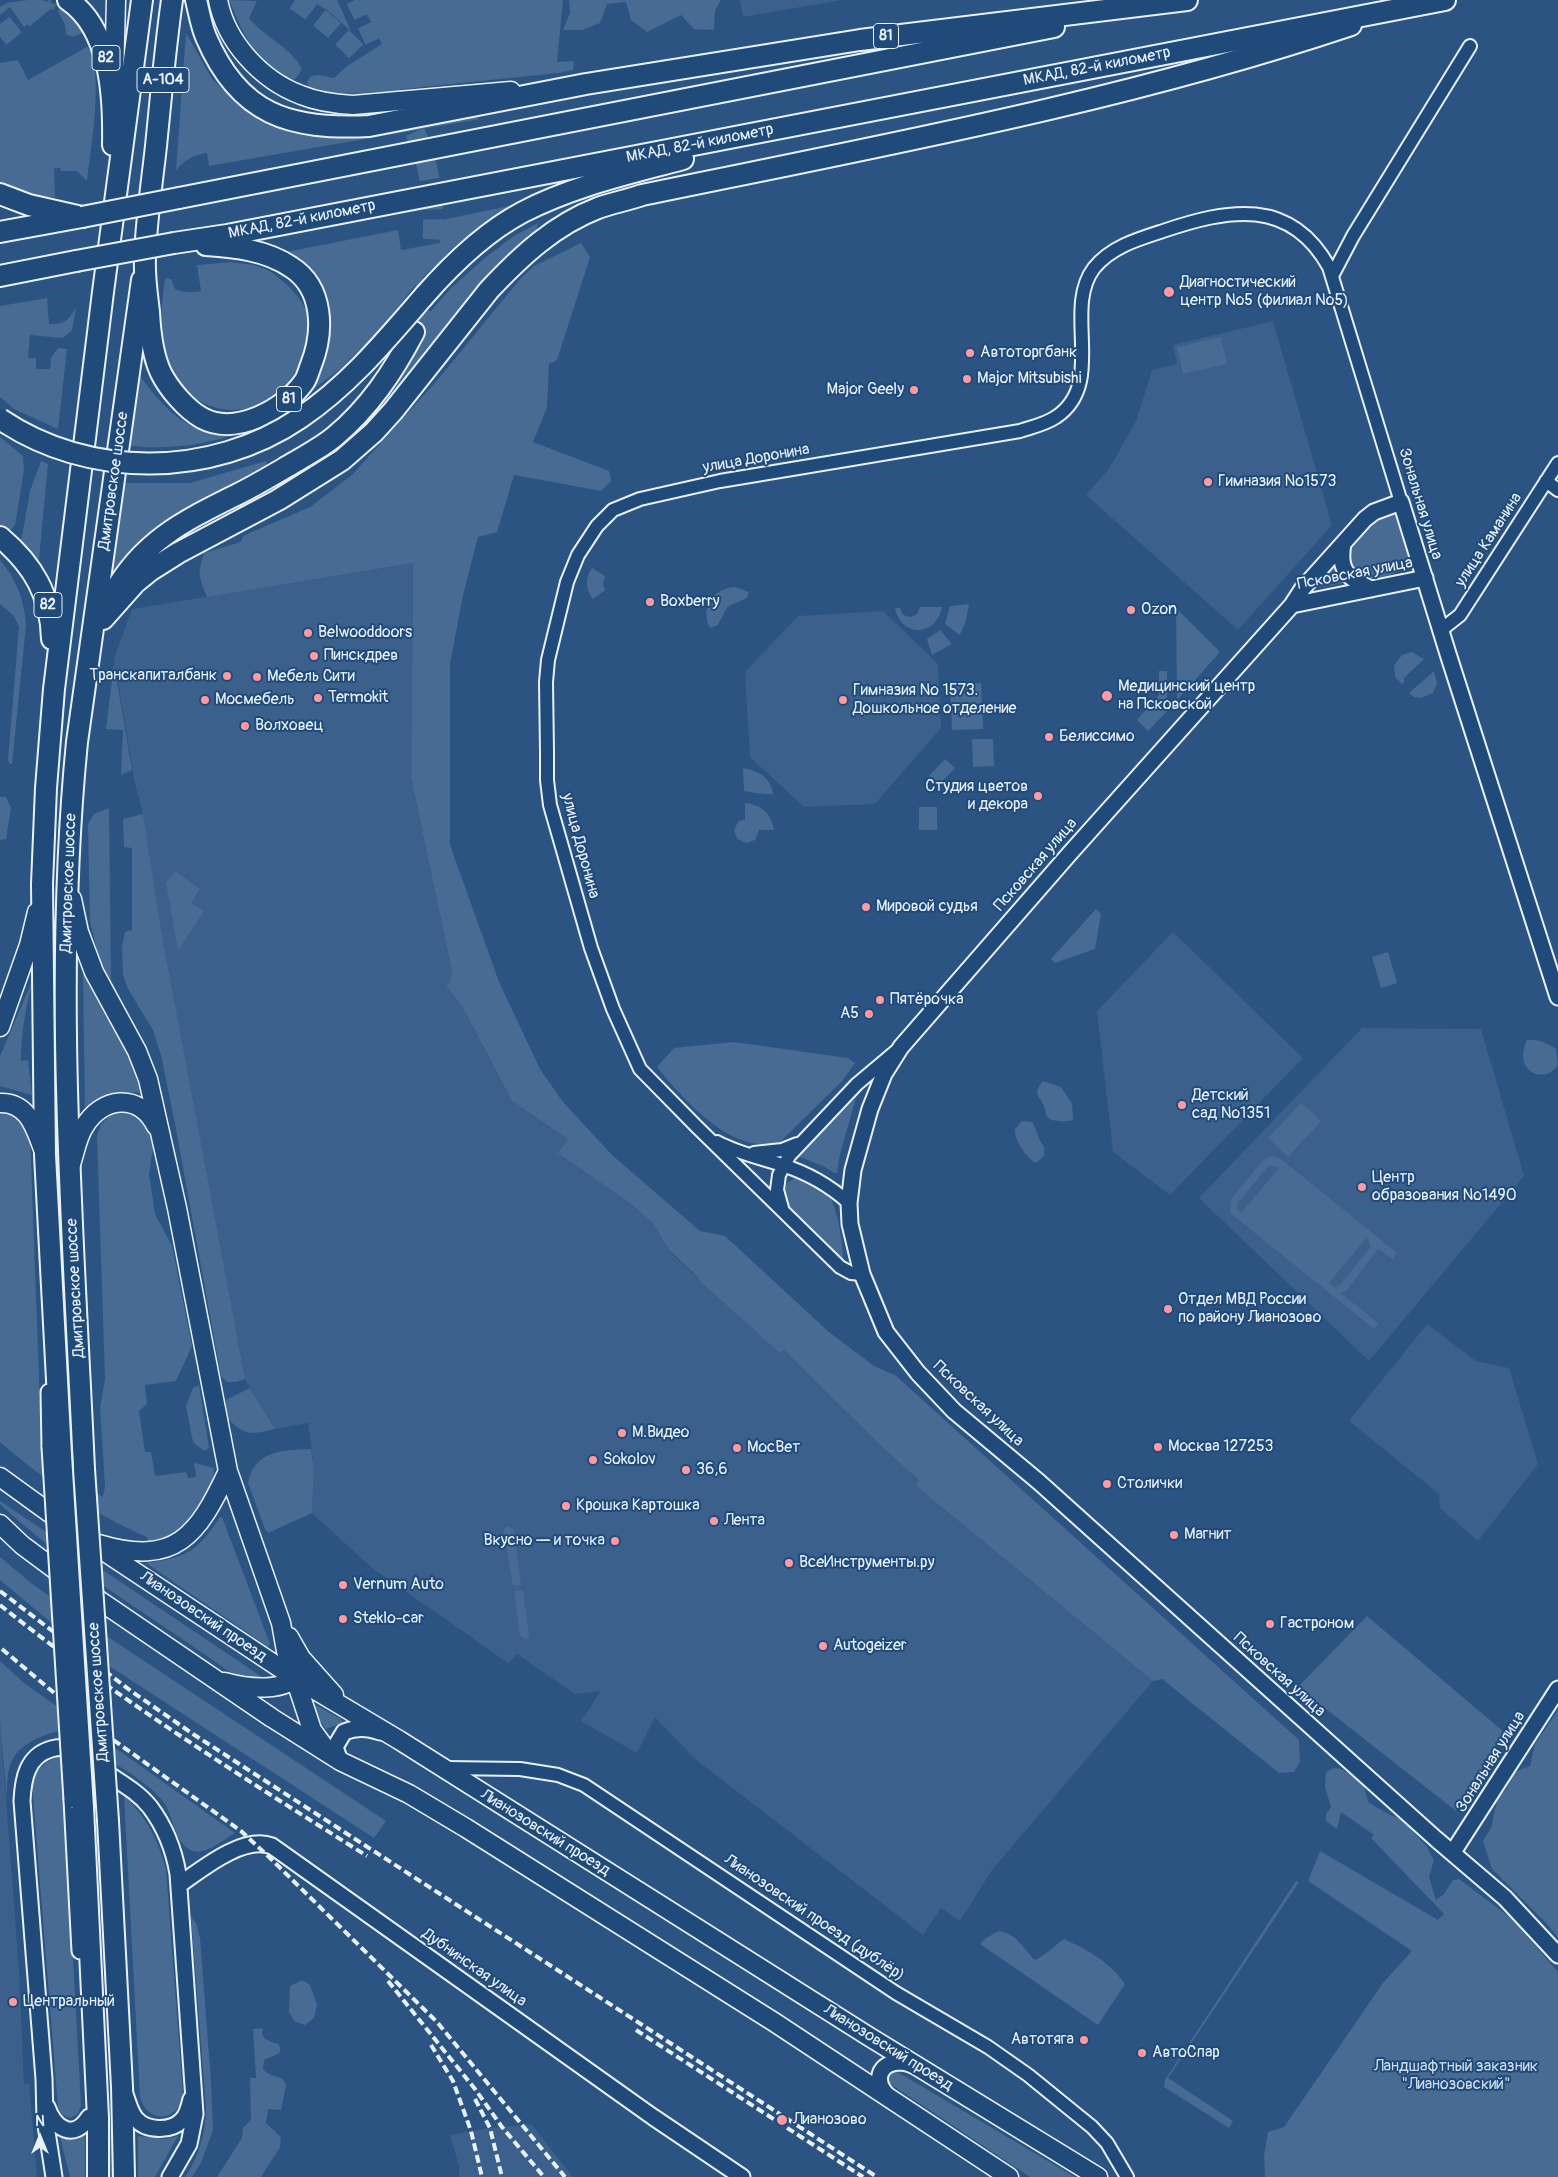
<!DOCTYPE html>
<meta charset="utf-8">
<style>
body{margin:0}
#map{position:relative;width:1558px;height:2177px;overflow:hidden;background:#2b5482;font-family:Pangolin,sans-serif}
canvas{display:block}
.north{position:absolute;left:15px;top:2112px;width:50px;height:50px;-webkit-text-stroke:4px #1f4a7a;paint-order:stroke;rotate:0deg;font-size:14px;font-weight:700;line-height:20px;text-align:center;color:#e8f1f8}
.north::after{content:'';display:block;margin:auto;width:18px;height:22px;background:#e8f1f8;clip-path:polygon(50% 0,100% 100%,50% 72%,0 100%)}
</style>
<div id="map">
<canvas width="1558" height="2177"></canvas>
<div class="north">N</div>
</div>
<script>
const c = document.querySelector('canvas').getContext('2d');
c.lineJoin = 'round';
function paint(path, color) { c.fillStyle = color; c.fill(path, 'evenodd'); }
function stroke(path, color, width, dash) { c.strokeStyle = color; c.lineWidth = width; c.lineCap = dash ? 'butt' : 'round'; c.setLineDash(dash || []); c.stroke(path); }
function drawText(font, color, halo, rows, align = 'center') {
  c.font = font + ' Pangolin,sans-serif'; c.lineWidth = 4; c.setLineDash([]); c.textBaseline = 'middle'; c.strokeStyle = halo; c.fillStyle = color; for (const [text, x, y, turn = 0] of rows) {
    c.save(); c.translate(x, y); c.rotate((+turn || 0) * Math.PI / 180); c.textAlign = isNaN(turn) ? turn : align; if (halo) c.strokeText(text, 0, 0); c.fillText(text, 0, 0); c.restore();
  }
}
const built = new Path2D(`
 M740,0H842L743,17Z
 M1273,321L1332,525L1238,630L1086,495L1109,469L1136,421L1152,370L1177,364L1173,345Z
 M413,563L411,777L453,977L446,986L462,1006L512,1101L568,1139L626,1200L653,1223L672,1254L780,1352L784,1350L881,1446L920,1480L916,1486L1153,1681L992,1870L960,1921L941,1908L923,1935L695,1759L655,1717L637,1753L581,1721L601,1691L575,1694L517,1654L508,1663L372,1568L312,1513L314,1469L308,1423L275,1429L245,1379L192,1103L147,851L143,814L135,784L114,658L132,609Z
 M883,611L938,664L941,728L875,804L804,807L750,757L745,672L798,616Z
 M1173,932L1303,1058L1170,1195L1113,1152L1097,1011Z
 M1362,1028L1481,1029L1524,1176L1369,1361L1199,1198Z
 M1427,1324L1476,1361L1509,1368L1538,1464L1478,1541L1440,1508L1439,1494L1349,1421Z
 M0,1720L19,1970L24,2084L29,2083L37,2177H0Z
 M531,2124L573,2177H459V2166L450,2135L490,2128Z`);
const green = new Path2D(`
 M28,0H42L57,5L24,27L10,7L0,15V7L7,3Z
 M229,0L257,1L249,18C264,37 291,47 302,69L297,77L292,81C254,63 244,35 229,0Z
 M310,0H337L351,31L327,10Z
 M360,0H563L557,62L574,61L573,70L558,73L365,93L341,94L310,88L307,82L311,76L318,75L334,78L347,66L382,44Z
 M569,0H721L715,10L714,30L694,29L681,15L647,32L631,20L626,2L607,4L600,23L582,30H563L570,13Z
 M59,9L70,16L85,32L73,37L66,34L65,25L58,11Z
 M186,33L212,79L243,107L271,124L312,135H349L474,116L480,119L209,166L207,153C193,155 186,159 176,170Z
 M87,47L93,53C100,96 92,139 87,181L77,171H61L60,168H54L55,197L34,196L0,185V63L18,60L28,80Z
 M529,202L485,223L454,247L417,283L376,334L340,369L305,395L321,372L326,353L329,328L328,308L281,253L398,230L401,250L440,243L441,220Z
 M538,223L535,235L388,404L335,456L299,475L336,449L381,405L413,354L425,329L430,312L451,288L486,257L514,236Z
 M581,243L590,257L557,360L549,364L547,407L533,442L609,471L611,481L601,491L514,475L497,532L478,537L463,595L450,664V845L499,982L540,1069L563,1102L612,1155L700,1231L725,1236L829,1332L874,1366L895,1375L1299,1740L1300,1762L1294,1772L1279,1773L1162,1679L1153,1681L916,1486L919,1480L881,1446L784,1350L780,1353L701,1282L697,1276L669,1250L653,1223L626,1200L558,1153L568,1139L512,1101L462,1006L446,986L450,981L452,972L411,777L413,563L207,597C199,576 197,575 204,553L241,542L243,536L310,507L352,475L440,377L521,278L534,266Z
 M232,262C242,264 254,264 262,268C272,271 280,279 287,285C293,291 300,298 304,306C322,338 291,396 258,406C235,413 216,411 196,399C152,374 160,320 165,278L171,279L175,289C184,293 191,293 201,291L197,265Z
 M47,298L49,324C64,325 69,320 76,307L72,330L63,338L30,335L28,358H36V369H50L51,358L58,348L67,349L58,429L14,409L0,397V306Z
 M1221,337L1227,364L1183,374L1177,347Z
 M140,376C158,400 179,427 212,432C221,433 233,432 243,432C203,445 172,450 130,446Z
 M0,437L23,456L24,470L15,525L5,536L0,532Z
 M41,461L48,464L38,570L20,547L30,491Z
 M266,461L268,467C223,493 173,513 133,548C123,556 116,568 108,578L124,483H190Z
 M1393,513L1401,516L1413,563C1402,574 1375,580 1360,578L1349,567L1348,545L1376,517Z
 M0,560C17,580 24,599 26,625L12,764H10L8,760L19,627L14,616L0,604Z
 M1335,560L1349,582L1310,589Z
 M592,568L605,576L603,584L605,590L593,599C585,589 585,578 592,568Z
 M735,587L749,592L747,598L727,607L718,625L710,628C700,608 713,588 735,587Z
 M969,604L966,621L960,635L945,624L950,606Z
 M920,607H942C937,637 901,638 895,608H900L903,615L911,617L917,614Z
 M1176,608L1220,652L1177,700Z
 M940,630L952,644L932,655L927,639Z
 M1412,652L1424,659L1403,679L1405,681L1402,684L1395,677L1394,665L1402,655Z
 M114,664L132,770L121,775L123,730L106,729Z
 M1159,671H1167V711L1148,731L1137,720L1159,695Z
 M1434,671L1437,684L1433,693L1421,698L1414,697L1409,693Z
 M981,683L983,729L952,730L950,684Z
 M972,739H993L994,766L973,767Z
 M945,759L955,768L939,785L929,776Z
 M743,768C757,770 772,778 773,794C769,795 748,792 744,791Z
 M0,797H6L11,808L6,839L0,840Z
 M745,803C762,805 771,813 774,830H759L755,840L746,843L737,839L734,830L738,822L745,819Z
 M919,807H937V830H919Z
 M109,808L111,981L99,959L90,921L88,824L94,814Z
 M143,814L161,930L245,1379L236,1382H227L221,1376L176,1129L161,1055L153,1030L128,989L123,975L122,946L125,932L132,930V848L124,847L123,819Z
 M175,871L200,889L191,903L204,911L178,951L166,883Z
 M1096,909L1101,914L1095,949L1055,963L1051,959Z
 M1388,952L1397,983L1381,988L1372,957Z
 M83,974L90,978L97,997L137,1066L147,1093L115,1092L85,1111Z
 M33,979C26,1007 21,1033 21,1061L28,1060L32,1095L0,1086V1056Z
 M1527,1040C1539,1039 1546,1043 1556,1049L1558,1065C1544,1086 1512,1071 1527,1040Z
 M734,1042L848,1058L855,1063L842,1081L780,1142C733,1157 683,1099 657,1067L674,1048Z
 M1043,1081L1061,1087L1072,1104L1073,1120C1067,1122 1056,1122 1050,1119C1045,1117 1046,1112 1045,1109C1041,1095 1031,1096 1043,1081Z
 M856,1098L840,1154L837,1173H834L825,1167L798,1156Z
 M1301,1103L1321,1121L1288,1157L1268,1138Z
 M6,1111L15,1113L30,1134L42,1459L103,1497L105,1486L100,1408L105,1379L97,1136L101,1124L111,1115L119,1112L137,1115L152,1129L154,1142L149,1174L155,1214L172,1246L192,1346L176,1381L145,1385L147,1404L139,1411L145,1452H151L155,1476L186,1472L188,1478L196,1477L194,1463L214,1468L213,1486L184,1532L165,1540L148,1542L147,1537C95,1515 42,1479 0,1442V1113Z
 M1022,1121L1032,1122C1038,1130 1037,1140 1044,1146V1156L1036,1163C1027,1159 1014,1140 1015,1129Z
 M1272,1156L1280,1158L1397,1253L1392,1259L1378,1249L1346,1291L1341,1293L1378,1323L1374,1329L1230,1213L1231,1199L1264,1159ZM1272,1165L1279,1168L1241,1213L1237,1210L1238,1203L1268,1166ZM1366,1238L1370,1243V1248L1340,1285L1334,1287L1329,1283Z
 M797,1177C806,1178 822,1186 828,1194C837,1206 844,1247 843,1262L784,1202L783,1197L787,1183Z
 M199,1385L209,1448L204,1451L193,1442L186,1406L193,1388Z
 M250,1388L275,1429C250,1435 245,1436 227,1418L226,1400Z
 M311,1449L314,1469L312,1513L268,1533L265,1529L248,1483C254,1450 284,1450 311,1449Z
 M0,1501L268,1681L239,1677L228,1671C151,1615 69,1569 0,1504Z
 M220,1517H222L270,1644L268,1647L146,1563C186,1558 198,1551 220,1517Z
 M508,1526L514,1530L521,1585L513,1586L504,1531V1528Z
 M0,1557L31,1583L90,1625L386,1821L374,1838L83,1649L0,1580Z
 M523,1590L529,1634V1637L525,1639L520,1636L514,1591Z
 M1367,1616L1504,1732L1456,1811L1298,1687Z
 M0,1661L24,1683L235,1833C224,1839 206,1855 193,1851C174,1844 174,1817 164,1803C150,1780 84,1746 59,1731C39,1736 15,1745 9,1769C7,1778 7,1790 7,1800L0,1720Z
 M312,1703L341,1719L343,1723L326,1729L317,1717Z
 M1558,1710V1938L1547,1924L1492,1869L1483,1841L1491,1828L1498,1797L1506,1790L1514,1774L1519,1770L1530,1766L1535,1744Z
 M62,1755L81,2105L78,2114L70,2118L62,2115L58,2107L32,1784C37,1766 45,1762 62,1755Z
 M1334,1768L1341,1769L1363,1782L1368,1802L1390,1815L1402,1819L1427,1847L1434,1860L1429,1877L1436,1900L1444,1894L1453,1880L1459,1879L1512,1919L1558,1972V2177H1265L1264,2156L1268,2132L1284,2127L1383,1983L1412,1951L1308,1881L1320,1851L1438,1920L1444,1914L1371,1838L1374,1835L1341,1812L1337,1829L1326,1821V1814L1331,1807L1325,1787L1326,1772Z
 M124,1795C147,1819 157,1837 166,1869L183,2094C179,2123 147,2124 140,2097Z
 M1296,1881L1299,1882L1168,2078L1233,2121L1229,2128L1164,2087L1165,2080Z
 M191,1917L196,1923L200,1938L211,2082L213,2130L201,2163L192,2177H185C200,2155 205,2134 206,2108Z
 M999,1931C1018,1934 1022,1948 1035,1960C1046,1955 1054,1946 1064,1939C1088,1950 1110,1962 1125,1984L1098,2025L980,1944L986,1938Z
 M302,1980L310,1985L317,2005L314,2018L305,2025L294,2021L289,2012L290,1986Z
 M263,2028C259,2039 269,2041 278,2044L280,2047V2053L264,2060L263,2069L267,2073L283,2079L286,2085L281,2110L268,2109L266,2123L281,2137L280,2147L261,2177H217L242,2138L243,2128L251,2120L250,2078H256L253,2029Z
 M894,2070L1075,2177H1030L886,2081V2074Z
 M109,2126L114,2128V2177H108Z
 M85,2135V2177H70L60,2137L69,2140Z
 M138,2136L166,2139L178,2136L155,2177H138Z`);
const secondaryTunnel = new Path2D(`
 M355,0L407,114`);
const primaryTunnel = new Path2D(`
 M295,0C329,23 358,50 383,83C393,97 405,112 413,128C444,192 435,266 414,332
 M0,37L40,5L50,0`);
const minor = new Path2D(`
 M1332,276L1353,236L1470,46
 M1546,481L1558,490
 M1441,630L1460,615L1558,463
 M717,1142C737,1153 761,1158 782,1165C808,1173 829,1185 849,1203
 M754,1153L782,1150L797,1144
 M782,1208L777,1190L779,1175L789,1156L857,1084L895,1052
 M862,1274L851,1273L840,1267L697,1127L640,1069L613,1009L591,948L550,805L547,780V752L546,682L548,660L567,582L578,555L597,526L613,510L640,499L720,481L1020,431C1032,427 1046,424 1056,417C1107,383 1062,310 1094,268C1111,247 1138,239 1163,231C1228,209 1290,197 1329,267L1401,502
 M446,1768L520,1769L558,1775L584,1785L896,1993L988,2047L1028,2075L1092,2127L1107,2143L1127,2177`);
const tertiary = new Path2D(`
 M1343,544C1338,571 1348,578 1371,589
 M1292,605L1425,578
 M1558,997L1449,657L1401,502L1374,512L1365,519L1303,588L1292,605L1071,852L901,1047L884,1074L870,1109L853,1170L849,1203L850,1224L862,1274L886,1332L918,1373L954,1411L1039,1482L1436,1839L1505,1898L1558,1955
 M49,1392L50,1447
 M340,1761L335,1747L344,1732C357,1727 367,1728 380,1732
 M72,1800L80,1951
 M1453,1852L1558,1689
 M179,1885C202,1869 243,1835 272,1846L653,2117L742,2177
 M125,2094C128,2102 130,2112 136,2119C146,2131 171,2132 182,2120C188,2114 189,2106 191,2099
 M887,2095C874,2081 878,2063 900,2062C905,2062 910,2064 915,2066
 M47,2107C55,2129 74,2141 89,2117
 M54,2177L45,2119L44,2079L22,1801C23,1779 27,1756 51,1749C58,1747 64,1747 70,1749C84,1754 97,1766 108,1774C123,1784 139,1793 150,1807C165,1827 174,1850 178,1874L195,2114L189,2144L170,2177`);
const secondary = new Path2D(`
 M218,0C226,42 261,80 301,95C318,102 335,104 353,105L511,91
 M114,79L116,0
 M72,899L79,932L94,972L137,1051L148,1079L177,1208L228,1471L281,1623L286,1651L312,1730L325,1748
 M0,1027L29,945L37,912
 M0,1103C28,1102 35,1128 43,1149
 M71,1164C75,1153 77,1138 84,1127C101,1097 139,1092 156,1126
 M0,1477L87,1540L295,1678L399,1740L868,2036L1098,2177
 M0,1524L22,1545L65,1577L272,1718L340,1761L409,1794L466,1828L774,2022L1009,2177
 M99,1544C176,1567 198,1535 228,1471
 M289,1637L301,1658L334,1695
 M224,1682C246,1688 286,1694 301,1672`);
const primary = new Path2D(`
 M68,0C111,29 114,97 113,145
 M0,194L29,205L82,217
 M0,537C33,565 51,595 52,639
 M113,594C143,540 186,520 238,494C258,484 276,473 295,462C308,454 322,447 334,437C369,408 393,372 414,332
 M103,619L135,583L151,570L178,553L278,500L342,460L374,432L393,411L489,290C521,256 554,225 598,208C612,203 628,200 642,195C880,146 1121,102 1351,25
 M61,1455L45,1155L42,884L46,788L54,689L103,292L142,0
 M84,1469C73,1228 53,983 77,742L142,280
 M83,1807L98,2118V2177
 M108,1821L122,2087L124,2177`);
const trunk = new Path2D(`
 M172,0C165,49 161,97 156,146C152,183 146,221 145,258C144,276 147,294 149,312C150,332 152,354 161,373C169,389 186,409 202,418C235,436 284,410 304,382C307,378 309,370 311,365C324,332 324,288 291,267C266,250 235,247 206,245
 M196,0C199,12 201,25 206,37C239,115 290,130 369,126L586,84L860,40L1187,0
 M179,198L1054,27
 M0,232L82,217
 M174,243L227,235L1445,0
 M0,276L76,261
 M424,296C452,264 485,232 523,212C573,186 628,174 683,159`);
const rail = new Path2D(`
 M0,1591L131,1691L193,1734L877,2177
 M0,1605C116,1698 242,1777 367,1856
 M2,1649L91,1724L241,1831L269,1857L437,2022L565,2177
 M388,1981L475,2089L502,2127L544,2177
 M636,2030L863,2177
 M431,2045L453,2081L471,2131L482,2177
 M475,2099L490,2128L502,2177`);
const tertiaryBridge = new Path2D(`
 M50,1447L72,1800`);
const primaryBridge = new Path2D(`
 M61,1455L83,1807
 M84,1469L108,1821`);
const trunkBridge = new Path2D(`
 M82,217L179,198
 M76,261L174,243
 M0,419C88,479 212,478 300,418C349,385 386,340 424,296`);
const markers = [
 [1169,292,6,"#ff9aa2"],
 [970,353,5,"#ff9aa2"],
 [967,379,5,"#ff9aa2"],
 [914,390,5,"#ff9aa2"],
 [1208,482,5,"#ff9aa2"],
 [650,602,5,"#ff9aa2"],
 [1131,610,5,"#ff9aa2"],
 [308,633,5,"#ff9aa2"],
 [314,656,5,"#ff9aa2"],
 [227,676,5,"#ff9aa2"],
 [257,677,5,"#ff9aa2"],
 [1107,696,6,"#ff9aa2"],
 [318,698,5,"#ff9aa2"],
 [205,700,5,"#ff9aa2"],
 [843,700,5,"#ff9aa2"],
 [245,726,5,"#ff9aa2"],
 [1049,737,5,"#ff9aa2"],
 [1038,796,5,"#ff9aa2"],
 [866,907,5,"#ff9aa2"],
 [880,1000,5,"#ff9aa2"],
 [869,1014,5,"#ff9aa2"],
 [1182,1105,5,"#ff9aa2"],
 [1362,1187,5,"#ff9aa2"],
 [1168,1309,5,"#ff9aa2"],
 [622,1433,5,"#ff9aa2"],
 [1158,1447,5,"#ff9aa2"],
 [737,1448,5,"#ff9aa2"],
 [593,1460,5,"#ff9aa2"],
 [686,1470,5,"#ff9aa2"],
 [1107,1484,5,"#ff9aa2"],
 [566,1506,5,"#ff9aa2"],
 [714,1521,5,"#ff9aa2"],
 [1174,1535,5,"#ff9aa2"],
 [615,1541,5,"#ff9aa2"],
 [789,1563,5,"#ff9aa2"],
 [343,1585,5,"#ff9aa2"],
 [343,1619,5,"#ff9aa2"],
 [1270,1624,5,"#ff9aa2"],
 [823,1646,5,"#ff9aa2"],
 [13,2002,5,"#ff9aa2"],
 [1084,2040,5,"#ff9aa2"],
 [1142,2053,5,"#ff9aa2"],
 [782,2120,6,"#ff9aa2"]
];
const shields = [
 [886,36,25],
 [106,58,28],
 [163,80,52],
 [289,399,25],
 [48,605,28]
];
const shieldNames = [
 ["81",886,36],
 ["82",106,58],
 ["А-104",163,80],
 ["81",289,399],
 ["82",48,605]
];
const streetNames = [
 ["МКАД, 82-й километр",1097,67,-11],
 ["МКАД, 82-й километр",700,144,-11],
 ["МКАД, 82-й километр",302,220,-11],
 ["улица Доронина",756,459,-10],
 ["Дмитровское шоссе",114,481,-82],
 ["Зональная улица",1420,504,73],
 ["улица Каманина",1489,540,-57],
 ["Псковская улица",1355,574,-11],
 ["улица Доронина",580,846,75],
 ["Псковская улица",1036,865,-49],
 ["Дмитровское шоссе",69,883,-88],
 ["Дмитровское шоссе",76,1288,-93],
 ["Псковская улица",978,1404,43],
 ["Лианозовский проезд",203,1617,34],
 ["Псковская улица",1279,1675,42],
 ["Дмитровское шоссе",99,1692,-94],
 ["Зональная улица",1491,1762,-58],
 ["Лианозовский проезд",545,1833,32],
 ["Лианозовский проезд (дублёр)",814,1918,34],
 ["Дубнинская улица",474,1968,35],
 ["Лианозовский проезд",888,2048,32]
];
const poiNames = [
 ["Диагностический",1180,283],
 ["центр №5 (филиал №5)",1180,301],
 ["Автоторгбанк",980,353],
 ["Major Mitsubishi",977,379],
 ["Major Geely",904,390,"right"],
 ["Гимназия №1573",1218,482],
 ["Boxberry",660,602],
 ["Ozon",1141,610],
 ["Belwooddoors",318,633],
 ["Пинскдрев",324,656],
 ["Транскапиталбанк",217,676,"right"],
 ["Мебель Сити",267,677],
 ["Медицинский центр",1118,687],
 ["на Псковской",1118,705],
 ["Гимназия № 1573.",853,691],
 ["Дошкольное отделение",853,709],
 ["Termokit",328,698],
 ["Мосмебель",215,700],
 ["Волховец",255,726],
 ["Белиссимо",1059,737],
 ["Студия цветов",1028,787,"right"],
 ["и декора",1028,805,"right"],
 ["Мировой судья",876,907],
 ["Пятёрочка",890,1000],
 ["А5",859,1014,"right"],
 ["Детский",1192,1096],
 ["сад №1351",1192,1114],
 ["Центр",1372,1178],
 ["образования №1490",1372,1196],
 ["Отдел МВД России",1178,1300],
 ["по району Лианозово",1178,1318],
 ["М.Видео",632,1433],
 ["Москва 127253",1168,1447],
 ["МосВет",747,1448],
 ["Sokolov",603,1460],
 ["36,6",696,1470],
 ["Столички",1117,1484],
 ["Крошка Картошка",576,1506],
 ["Лента",724,1521],
 ["Магнит",1184,1535],
 ["Вкусно — и точка",605,1541,"right"],
 ["ВсеИнструменты.ру",799,1563],
 ["Vernum Аuto",353,1585],
 ["Steklo-car",353,1619],
 ["Гастроном",1280,1624],
 ["Autogeizer",833,1646],
 ["Центральный",23,2002],
 ["Автотяга",1074,2040,"right"],
 ["АвтоСпар",1152,2053],
 ["Лианозово",793,2120]
];
const parkNames = [
 ["Ландшафтный заказник",1456,2067],
 ["\"Лианозовский\"",1456,2085]
];
paint(built, '#3a608b');
paint(green, '#476b93');
stroke(secondaryTunnel, '#476c94', 18, [18, 9]);
stroke(primaryTunnel, '#476c94', 20, [20, 10]);
stroke(minor, '#e8f1f8', 16);
stroke(tertiary, '#e8f1f8', 19);
stroke(secondary, '#e8f1f8', 21);
stroke(primary, '#e8f1f8', 24);
stroke(trunk, '#e8f1f8', 24);
stroke(minor, '#1f4a7a', 12);
stroke(tertiary, '#1f4a7a', 15);
stroke(secondary, '#1f4a7a', 18);
stroke(primary, '#1f4a7a', 20);
stroke(trunk, '#1f4a7a', 20);
stroke(rail, '#e8f1f8', 4, [8, 4]);
stroke(tertiaryBridge, '#e8f1f8', 19, []);
stroke(primaryBridge, '#e8f1f8', 24, []);
stroke(trunkBridge, '#e8f1f8', 24, []);
stroke(tertiaryBridge, '#1f4a7a', 15);
stroke(primaryBridge, '#1f4a7a', 20);
stroke(trunkBridge, '#1f4a7a', 20);
for (const [x, y, r, color] of markers) { const dot = new Path2D(); dot.arc(x, y, r, 0, 2 * Math.PI); c.fillStyle = color; c.fill(dot); stroke(dot, '#1f4a7a', 2); }
for (const [x, y, w] of shields) { const box = new Path2D(); box.roundRect(x - w / 2, y - 12.5, w, 25, 4); c.fillStyle = '#1f4a7a'; c.fill(box); stroke(box, '#e8f1f8', 1); }
drawText('bold 15px', '#e8f1f8', null, shieldNames);
drawText('16px', '#e8f1f8', '#1f4a7a', streetNames);
drawText('16px', '#e8f1f8', '#1f4a7a', poiNames, 'left');
drawText('16px', '#d0dde9', '#1f4a7a', parkNames);
</script>
